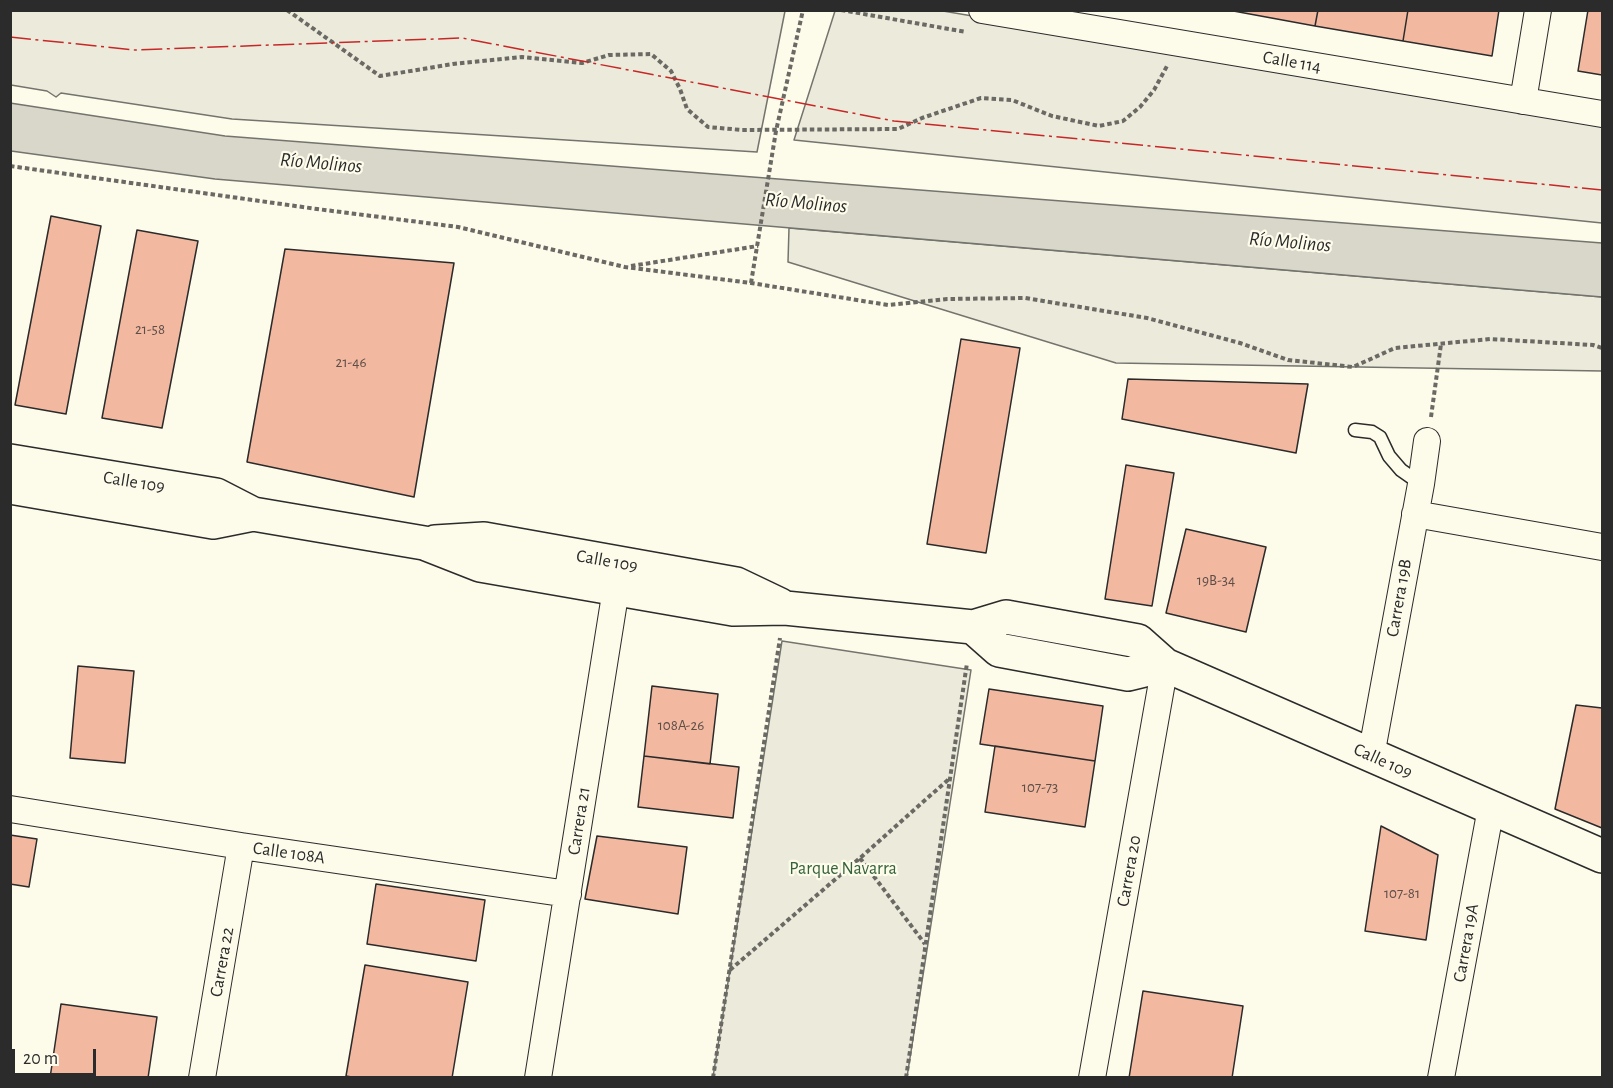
<!DOCTYPE html>
<meta charset="utf-8">
<style>
body{margin:0}
#map{position:relative;width:1613px;height:1088px;overflow:hidden;background:#fdfbea;font-family:"Alegreya Sans",sans-serif}
canvas{display:block}
.frame{position:absolute;inset:0;border:12px solid #2b2b2b;pointer-events:none}
.scale{position:absolute;left:12px;top:1049px;width:84px;height:27px;box-sizing:border-box;border:3px solid #2b2b2b;border-top:0;padding-left:8px;font-size:18px;line-height:21px;white-space:nowrap;color:#2b2b2b;-webkit-text-stroke:4px #fdfbea;paint-order:stroke}
</style>
<div id="map">
<canvas width="1613" height="1088"></canvas>
<div class="frame"></div>
<div class="scale">20 m</div>
</div>
<script>
const c = document.querySelector('canvas').getContext('2d');
c.lineJoin = 'round';
function paint(path, color) { c.fillStyle = color; c.fill(path, 'evenodd'); }
function stroke(path, color, width, dash) { c.strokeStyle = color; c.lineWidth = width; c.lineCap = dash ? 'butt' : 'round'; c.setLineDash(dash || []); c.stroke(path); }
function drawText(font, color, halo, rows, align = 'center') {
  c.font = font + ' "Alegreya Sans",sans-serif'; c.lineWidth = 4.5; c.setLineDash([]); c.textBaseline = 'middle'; c.strokeStyle = halo; c.fillStyle = color; for (const [text, x, y, turn = 0] of rows) {
    c.save(); c.translate(x, y); c.rotate((+turn || 0) * Math.PI / 180); c.textAlign = isNaN(turn) ? turn : align; if (halo) c.strokeText(text, 0, 0); c.fillText(text, 0, 0); c.restore();
  }
}
const green = new Path2D(`
 M10,11L11,10L785,11L757,152L232,119L61,93L56,97L47,91L11,85Z
 M835,11H943L1602,123V223L794,140Z
 M789,228L1602,297V371L1116,363L788,262Z
 M782,641L971,670L907,1077H713Z`);
const water = new Path2D(`
 M10,103L225,136L1602,243V297L215,179L11,151Z`);
const building = new Path2D(`
 M1228,10H1318L1315,26Z
 M1318,10H1408L1403,41L1315,26Z
 M1408,10H1499L1492,56L1403,41Z
 M1588,10H1602V75L1578,71Z
 M51,216L101,226L66,414L15,405Z
 M137,230L198,241L162,428L102,418Z
 M285,249L454,263L414,497L247,462Z
 M961,339L1020,348L986,553L927,544Z
 M1128,379L1308,384L1296,453L1122,419Z
 M1126,465L1174,473L1152,606L1105,599Z
 M1186,529L1266,547L1246,632L1166,613Z
 M78,666L134,671L125,763L70,758Z
 M652,686L718,694L710,764L644,756Z
 M989,689L1103,706L1095,761L980,744Z
 M1576,705L1602,708V828L1555,809Z
 M995,746L1095,761L1085,827L985,812Z
 M644,756L739,767L733,818L638,807Z
 M1381,826L1438,855L1426,940L1365,931Z
 M10,835L37,839L29,887L10,884Z
 M597,836L687,847L678,914L585,899Z
 M376,884L485,900L476,961L367,944Z
 M365,965L468,982L452,1078H357L346,1076Z
 M1143,991L1243,1006L1232,1078H1129Z
 M61,1004L157,1017L148,1078H50Z`);
const path = new Path2D(`
 M287,10L380,76L453,64L522,57L582,63L609,55L651,54L671,71L680,89L687,109L708,127L742,130L898,129L922,118L981,98L1012,100L1052,116L1099,126L1123,121L1140,107L1154,90L1167,66
 M841,10L966,32
 M10,166L317,209L458,227L625,267L751,283L888,305L947,299L1025,298L1147,318L1240,343L1288,360L1353,367L1395,348L1490,339L1593,345L1602,348
 M631,266L758,246
 M751,283L776,131L803,10
 M1431,417L1441,344
 M860,858L925,944
 M730,970L860,858L950,778
 M713,1078L780,638
 M906,1078L967,663`);
const lane = new Path2D(`
 M1355,430L1372,432L1380,437L1389,456L1401,470L1421,484`);
const street = new Path2D(`
 M982,10L1602,114
 M1523,101L1538,10
 M1415,514L1602,547
 M1371,756L1421,484L1427,441
 M10,809L241,846L568,894
 M202,1078L241,846
 M538,1078L619,570
 M1092,1078L1165,665
 M1441,1078L1491,808`);
const secondary = new Path2D(`
 M10,461L216,495L253,514L424,543L480,565L733,609L785,608L973,627L1006,617L1138,641L1165,665L1602,856
 M10,487L213,522L253,514
 M435,542L484,539L736,584L780,605
 M973,627L999,650L1128,674L1165,665`);
const power = new Path2D(`
 M10,37L135,50L462,38L894,121L1602,190`);
const numberNames = [
 ["21-58",150,329],
 ["21-46",351,362],
 ["19B-34",1216,580],
 ["108A-26",681,725],
 ["107-73",1040,787],
 ["107-81",1402,893]
];
const streetNames = [
 ["Calle 114",1292,62,10],
 ["Calle 109",134,482,9],
 ["Calle 109",607,561,10],
 ["Carrera 19B",1399,598,-80],
 ["Calle 109",1383,761,24],
 ["Carrera 21",579,821,-81],
 ["Calle 108A",289,853,8],
 ["Carrera 20",1129,871,-80],
 ["Carrera 19A",1466,943,-80],
 ["Carrera 22",222,962,-80]
];
const parkNames = [
 ["Parque Navarra",843,869]
];
const waterNames = [
 ["Río Molinos",321,163,5],
 ["Río Molinos",806,203,5],
 ["Río Molinos",1290,242,5]
];
paint(green, '#ecebdb');
stroke(green, '#74746e', 1.5);
paint(water, '#d8d7c9');
stroke(water, '#74746e', 1.5);
paint(building, '#f2b8a0');
stroke(building, '#2b2b2b', 1.5);
stroke(lane, '#2b2b2b', 15);
stroke(street, '#2b2b2b', 28);
stroke(secondary, '#2b2b2b', 36);
stroke(path, '#6a6964', 4, [4.5, 3]);
stroke(lane, '#fdfbea', 12);
stroke(street, '#fdfbea', 26);
stroke(secondary, '#fdfbea', 33);
stroke(power, '#c62828', 1.5, [21, 4.5, 3, 4.5]);
drawText('15px', '#5d4e48', null, numberNames);
drawText('18px', '#2b2b2b', '#fdfbea', streetNames);
drawText('18px', '#34623c', '#fdfbea', parkNames);
drawText('italic 20px', '#2b2b2b', '#fdfbea', waterNames);
</script>
